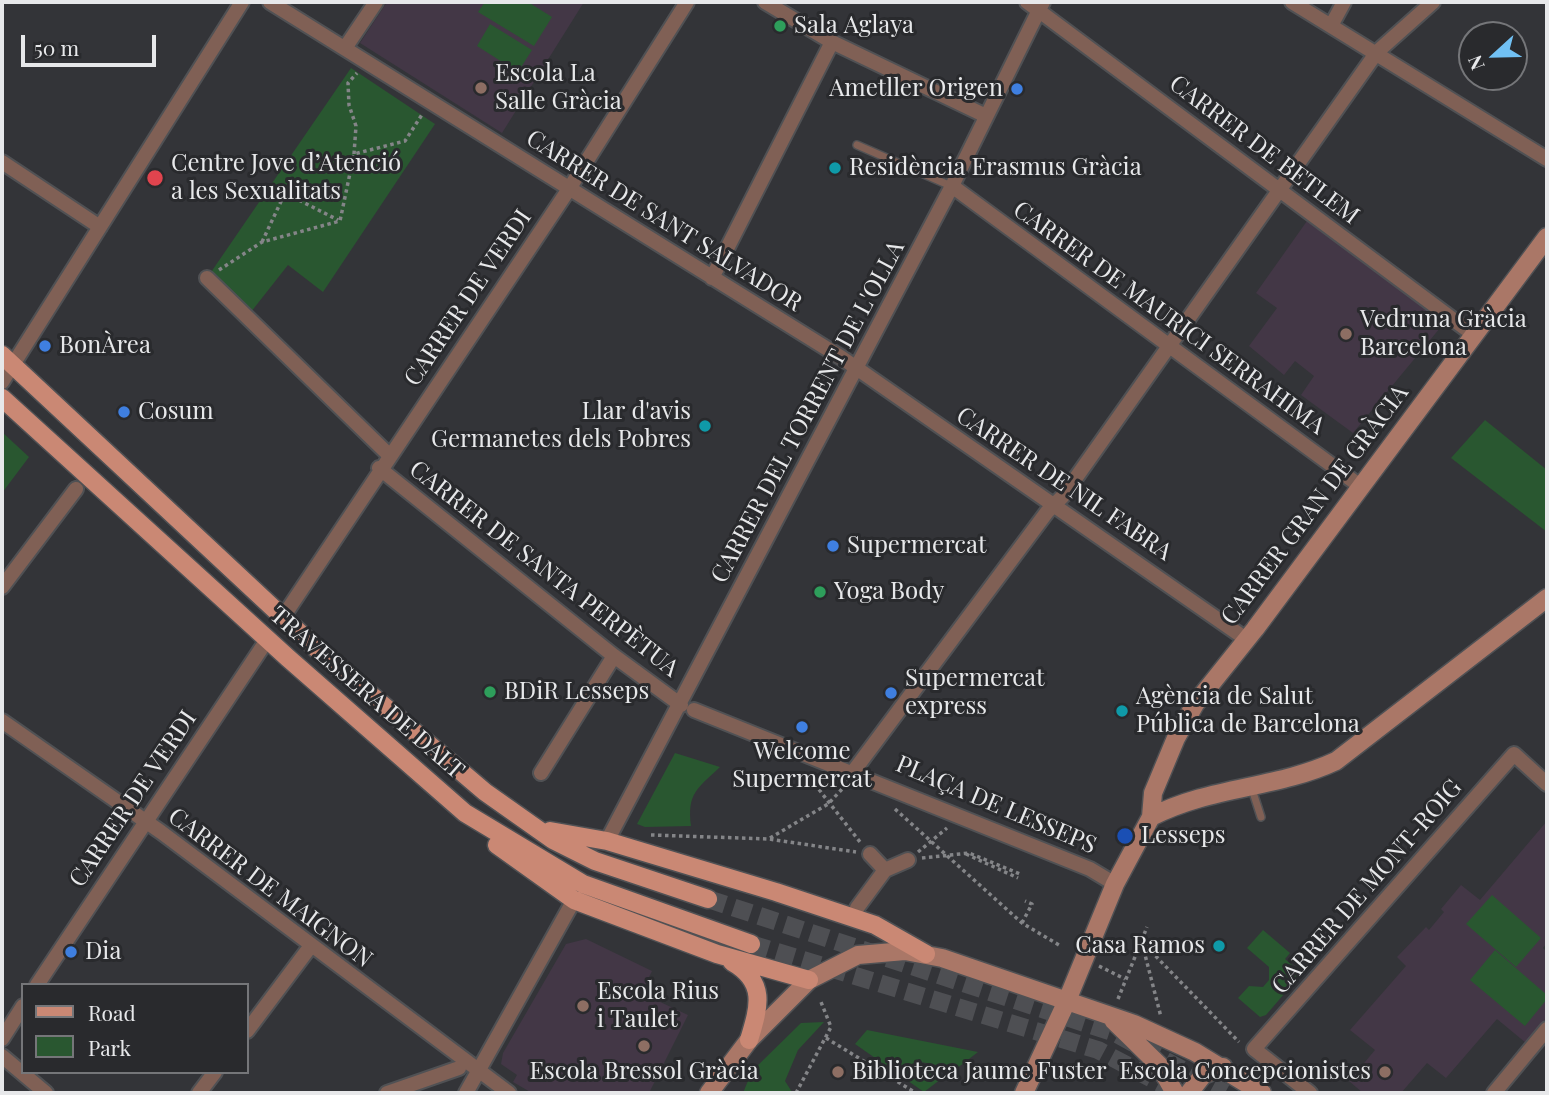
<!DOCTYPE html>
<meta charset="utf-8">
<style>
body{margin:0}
#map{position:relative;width:1549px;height:1095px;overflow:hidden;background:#333438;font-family:"Playfair Display",serif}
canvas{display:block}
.frame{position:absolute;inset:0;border:4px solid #e7e8ea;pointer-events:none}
.legend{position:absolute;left:21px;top:983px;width:228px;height:91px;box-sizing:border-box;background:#292a2d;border:2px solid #757679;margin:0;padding:9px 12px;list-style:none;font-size:21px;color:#e7e8ea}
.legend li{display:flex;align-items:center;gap:14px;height:35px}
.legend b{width:35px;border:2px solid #757679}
.north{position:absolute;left:1458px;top:21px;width:70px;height:70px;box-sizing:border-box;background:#292a2d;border:2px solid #757679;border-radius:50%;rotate:248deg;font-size:19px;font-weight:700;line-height:28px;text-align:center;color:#e7e8ea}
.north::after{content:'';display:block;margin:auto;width:24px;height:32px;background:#71c1f4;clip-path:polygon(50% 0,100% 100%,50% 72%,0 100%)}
.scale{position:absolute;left:21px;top:35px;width:135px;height:32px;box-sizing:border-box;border:4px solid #e7e8ea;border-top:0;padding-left:9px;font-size:21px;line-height:24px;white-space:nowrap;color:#e7e8ea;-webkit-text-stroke:5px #292a2d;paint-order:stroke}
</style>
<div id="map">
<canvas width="1549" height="1095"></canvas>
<div class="frame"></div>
<ul class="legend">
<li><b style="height:9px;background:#ca8874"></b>Road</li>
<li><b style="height:19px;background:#295730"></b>Park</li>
</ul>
<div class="north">N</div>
<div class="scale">50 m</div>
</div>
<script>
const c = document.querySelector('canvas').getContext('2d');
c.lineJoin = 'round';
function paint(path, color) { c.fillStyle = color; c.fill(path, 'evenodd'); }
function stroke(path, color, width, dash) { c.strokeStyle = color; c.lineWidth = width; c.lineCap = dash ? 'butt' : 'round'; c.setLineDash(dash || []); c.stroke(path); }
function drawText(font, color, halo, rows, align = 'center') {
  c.font = font + ' "Playfair Display",serif'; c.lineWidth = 6; c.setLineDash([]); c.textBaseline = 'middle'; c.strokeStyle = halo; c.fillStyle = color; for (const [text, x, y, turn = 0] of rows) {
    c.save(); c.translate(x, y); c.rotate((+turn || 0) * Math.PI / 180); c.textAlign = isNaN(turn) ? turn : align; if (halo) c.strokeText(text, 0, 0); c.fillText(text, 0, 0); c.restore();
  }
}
const education = new Path2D(`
 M387,2H584L502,133L360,43Z
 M1307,221L1445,322L1353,433L1301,395L1314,376L1295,361L1284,375L1249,346L1277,308L1256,293Z
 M1547,821V943L1543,948L1547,952V1017L1526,1043L1497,1019L1446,1078L1427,1063L1401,1093H1363L1349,1081L1375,1050L1350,1030L1406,966L1397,957L1426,927L1429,930L1444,912L1441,909L1461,885L1480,900Z
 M586,939L652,971L641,993L688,1015L649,1093H532L513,1082L517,1075L501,1064L503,1053L566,944Z`);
const green = new Path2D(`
 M485,2H528L552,17L534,46L478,12Z
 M490,24L532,50L518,72L477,46Z
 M351,68L435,124L323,292L288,265L247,317L207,278Z
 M1485,420L1547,470V532L1451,458Z
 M2,432L29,457L2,493Z
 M675,753L720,767C697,789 687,793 691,826L645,827L637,824Z
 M1492,895L1541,938L1516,967L1466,924Z
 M1263,930L1290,953L1285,959L1299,971L1297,979L1266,1015L1260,1017L1238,998L1249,986L1263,987L1269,980V967L1247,948Z
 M1495,950L1547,995V999L1525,1026L1470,980Z
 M824,1022L798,1050L785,1081L792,1092L743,1093L752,1071L801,1023Z
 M867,1030L978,1052L956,1069L916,1061L914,1070L945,1076L924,1092L855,1044Z`);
const primaryTunnel = new Path2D(`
 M708,899L1115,1033L1225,1093
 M751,944L1098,1050L1179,1093`);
const path = new Path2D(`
 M354,154L356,126L349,105L348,83L357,73
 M262,242L285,193L338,220
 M219,270L262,242L340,221L354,154L405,141L423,113
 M806,773L860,842
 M895,809L1022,923L1059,945
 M651,835L769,839L856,852
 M770,838L828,804L844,787
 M918,852L947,828
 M966,854L1018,878
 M922,858L969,853L1020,874
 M1022,923L1032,904L1025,901
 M1141,941L1239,1042
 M1142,943L1161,1017
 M1099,966L1125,979
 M1118,999L1147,927
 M826,1038L916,1093
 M796,1093L831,1027L821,1002`);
const lane = new Path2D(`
 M857,145L951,186
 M1251,786L1261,817`);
const street = new Path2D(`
 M270,2L842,358L1246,639
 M765,2L832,42L986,116
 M1027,2L1474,335
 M1292,2L1547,159
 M1332,24L1344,2
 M345,48L376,2
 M2,162L100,227
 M952,186L1360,486
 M207,278L389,455
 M712,278L832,42
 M2,382L242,2
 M379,468L614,656L681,705
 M2,587L76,489
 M283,617L569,189L687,2
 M694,710L1090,869L1115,884
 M2,721L161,832L509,1093
 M853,772L1047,512L1063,496L1377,52L1433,2
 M541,773L614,656
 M607,841L952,186L1043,2
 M870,854L885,870
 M857,908L885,870L908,860
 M37,985L267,640
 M247,1031L310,947
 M2,1039L23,1006
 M2,1056L46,1093
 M199,1093L215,1072
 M387,1093L459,1068
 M466,1093L574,900
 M1310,1093L1254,1049L1514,754L1547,784
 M1494,1093L1547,1029`);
const secondary = new Path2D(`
 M1151,817C1211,786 1276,789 1336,761L1547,598
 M1113,1020L1159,1065L1175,1093
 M709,1093L749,1040L809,980L858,955L905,951L942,958L1134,1024L1195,1052L1262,1093
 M1024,1093L1066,1003L1115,884L1151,817L1153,793L1176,738L1195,704L1255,629L1547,237
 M1189,1093L1203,1075L1223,1067`);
const primary = new Path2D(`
 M2,355L317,649L485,792L553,840L595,861L708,899
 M2,398L288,658L465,813L583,884L751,944
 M550,831L607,841L776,892L875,925L926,954
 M497,845L574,900L717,954L809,980
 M732,962C767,982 759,1007 749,1040`);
const markers = [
 [780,26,7,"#2e9e5b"],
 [481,88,7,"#8d6e63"],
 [1017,89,7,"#3f7fe0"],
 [835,168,7,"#0f9aa8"],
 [155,178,9,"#e0444e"],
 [1346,334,7,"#8d6e63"],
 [45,346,7,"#3f7fe0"],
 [124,412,7,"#3f7fe0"],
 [705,426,7,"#0f9aa8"],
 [833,546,7,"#3f7fe0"],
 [820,592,7,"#2e9e5b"],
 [490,692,7,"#2e9e5b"],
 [891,693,7,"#3f7fe0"],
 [1122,711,7,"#0f9aa8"],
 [802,727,7,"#3f7fe0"],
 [1125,836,9,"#1a4fb4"],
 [1219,946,7,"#0f9aa8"],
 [71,952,7,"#3f7fe0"],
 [583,1006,7,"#8d6e63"],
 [644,1046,7,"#8d6e63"],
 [838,1072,7,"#8d6e63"],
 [1385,1072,7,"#8d6e63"]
];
const poiNames = [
 ["Sala Aglaya",794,26],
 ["Escola La",495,74],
 ["Salle Gràcia",495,102],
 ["Ametller Origen",1003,89,"right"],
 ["Centre Jove d’Atenció",171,164],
 ["a les Sexualitats",171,192],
 ["Residència Erasmus Gràcia",849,168],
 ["Vedruna Gràcia",1360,320],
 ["Barcelona",1360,348],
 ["BonÀrea",59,346],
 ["Cosum",138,412],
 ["Llar d'avis",691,412,"right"],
 ["Germanetes dels Pobres",691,440,"right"],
 ["Supermercat",847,546],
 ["Yoga Body",834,592],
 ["Supermercat",905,679],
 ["express",905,707],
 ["BDiR Lesseps",504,692],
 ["Agència de Salut",1136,697],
 ["Pública de Barcelona",1136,725],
 ["Welcome",802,752,"center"],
 ["Supermercat",802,780,"center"],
 ["Lesseps",1141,836],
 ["Casa Ramos",1205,946,"right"],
 ["Dia",85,952],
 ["Escola Rius",597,992],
 ["i Taulet",597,1020],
 ["Escola Bressol Gràcia",644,1072,"center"],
 ["Biblioteca Jaume Fuster",852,1072],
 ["Escola Concepcionistes",1371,1072,"right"]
];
const streetNames = [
 ["CARRER DE BETLEM",1264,150,37],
 ["CARRER DE SANT SALVADOR",664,221,32],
 ["CARRER DE VERDI",468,298,-56],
 ["CARRER DE MAURICI SERRAHIMA",1169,318,36],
 ["CARRER DEL TORRENT DE L'OLLA",808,412,-62],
 ["CARRER DE NIL FABRA",1064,484,34],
 ["CARRER GRAN DE GRÀCIA",1315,505,-53],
 ["CARRER DE SANTA PERPÈTUA",544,569,38],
 ["TRAVESSERA DE DALT",367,693,41],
 ["CARRER DE VERDI",133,799,-56],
 ["PLAÇA DE LESSEPS",996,805,23],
 ["CARRER DE MONT-ROIG",1367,887,-49],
 ["CARRER DE MAIGNON",270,888,37]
];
paint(education, '#433746');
paint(green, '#295730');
stroke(primaryTunnel, '#4e4f53', 18, [18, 9]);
stroke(lane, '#505154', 10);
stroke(street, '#505154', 18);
stroke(secondary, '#505154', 21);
stroke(primary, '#505154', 21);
stroke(path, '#848588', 3.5, [3.5, 3.5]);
stroke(lane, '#806055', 7);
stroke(street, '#806055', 14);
stroke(secondary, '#aa7767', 18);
stroke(primary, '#ca8874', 18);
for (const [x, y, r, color] of markers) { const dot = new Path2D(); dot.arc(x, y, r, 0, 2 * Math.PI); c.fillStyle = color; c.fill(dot); stroke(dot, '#292a2d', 2.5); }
drawText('24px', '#e7e8ea', '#292a2d', poiNames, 'left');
drawText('24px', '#e7e8ea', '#292a2d', streetNames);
</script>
